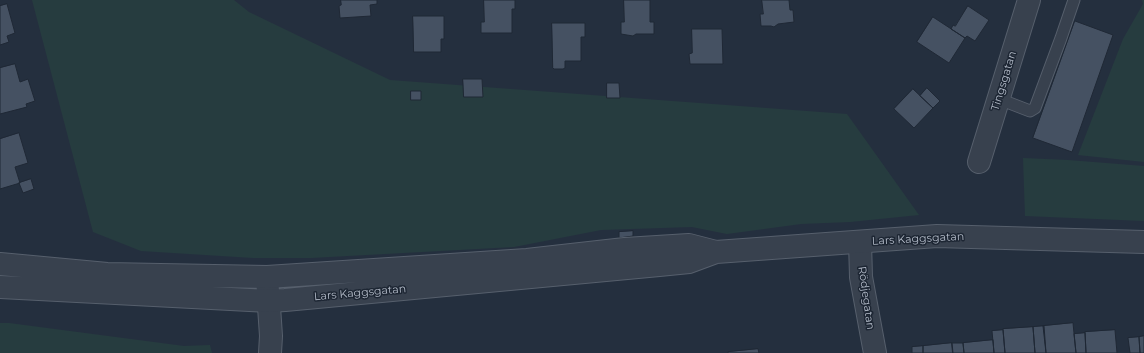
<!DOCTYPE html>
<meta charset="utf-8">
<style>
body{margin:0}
canvas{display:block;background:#242f3e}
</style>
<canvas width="1144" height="353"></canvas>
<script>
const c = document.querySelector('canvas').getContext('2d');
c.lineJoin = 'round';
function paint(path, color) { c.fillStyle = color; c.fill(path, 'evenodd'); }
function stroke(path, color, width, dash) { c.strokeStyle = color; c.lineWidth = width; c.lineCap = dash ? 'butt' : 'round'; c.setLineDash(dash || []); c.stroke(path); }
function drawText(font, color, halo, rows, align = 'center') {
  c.font = font + ' Montserrat,sans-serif'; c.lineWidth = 3; c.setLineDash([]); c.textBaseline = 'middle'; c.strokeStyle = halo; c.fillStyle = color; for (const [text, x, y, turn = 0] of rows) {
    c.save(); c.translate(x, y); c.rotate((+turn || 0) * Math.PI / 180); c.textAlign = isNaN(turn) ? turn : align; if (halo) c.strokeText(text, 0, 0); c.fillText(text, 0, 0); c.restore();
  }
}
const green = new Path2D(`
 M32,0H234L249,12L390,80L847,114L919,215L850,222L801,224L727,234L692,227L601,230L514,247L311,258H253L141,251L93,232Z
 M1142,0H1144V162L1078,155L1123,39L1143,4Z
 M1023,158L1068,160L1144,166V221L1025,216Z
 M0,323H9L184,346L210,345L212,353H0Z`);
const building = new Path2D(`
 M341,0H377V4L370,5L371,16L340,18L339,6L341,5Z
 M484,0H515V9H512V33H481V22H484Z
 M624,0H650V22H654V34H636L633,36L621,34V22H624Z
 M762,0H789L790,10H793L794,22L778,24L774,27L771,26H761L760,14H763Z
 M7,4L15,33L7,36L9,42L0,45V6Z
 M968,6L989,20L975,41L967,36L965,38L951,29L953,25L955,26Z
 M413,16H444V39H441V52H414Z
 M933,17L965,38L949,63L917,42Z
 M1075,21L1113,35L1072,152L1033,138Z
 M552,23H585V37H581V61H565V68L563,69H554L553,68Z
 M692,29H722L723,64H690L689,54L692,53Z
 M15,64L20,82L28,79L35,101L26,104L27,107L0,114V68Z
 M463,79H482L483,97H464Z
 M607,83H619L620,98H607Z
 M927,88L940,101L933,108L920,96Z
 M913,89L933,108L914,128L894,109Z
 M411,91H421V100H411Z
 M19,133L28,163L15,167L20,183L0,189V139Z
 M31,179L34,189L23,193L19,183Z
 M633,231V236L619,238V232Z
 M1073,323L1076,353H1046L1043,326Z
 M1044,326L1046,353H1035L1033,327Z
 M1033,327L1035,353H1005L1003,329Z
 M1003,330L1005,353H994L992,331Z
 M1115,330L1117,353H1086L1085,332Z
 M1085,333L1086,353H1076L1074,334Z
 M1144,336V353H1140L1139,337Z
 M1139,337L1140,353H1130L1128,338Z
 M993,340L994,353H964L963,343Z
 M952,343L953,353H923V346Z
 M952,343H963L964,353H953Z
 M923,346V353H912V347Z
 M758,349L759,353H728V352Z`);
const service = new Path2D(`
 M999,99L1030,111L1035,108L1061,38L1074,0`);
const minor = new Path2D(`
 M979,162L1029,0
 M860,242L861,277L875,353
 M267,277L271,336L270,353`);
const tertiary = new Path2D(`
 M0,264L107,274L267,277L527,260L625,249L689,245L716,252
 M0,287L269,301L285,300L659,265L689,262L716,252L937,236L1144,242`);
const streetNames = [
 ["Tingsgatan",1004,81,-73],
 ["Lars Kaggsgatan",918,239,-3],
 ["Lars Kaggsgatan",360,293,-5],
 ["Rödjegatan",866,298,82]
];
paint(green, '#263c3f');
paint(building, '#455162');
stroke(building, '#1f2835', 1);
stroke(service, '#565f6c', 13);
stroke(minor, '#565f6c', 24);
stroke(tertiary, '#565f6c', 24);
stroke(service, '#38414e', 11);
stroke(minor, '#38414e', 22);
stroke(tertiary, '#38414e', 22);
drawText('11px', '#b4bcc9', '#1d2633', streetNames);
</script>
